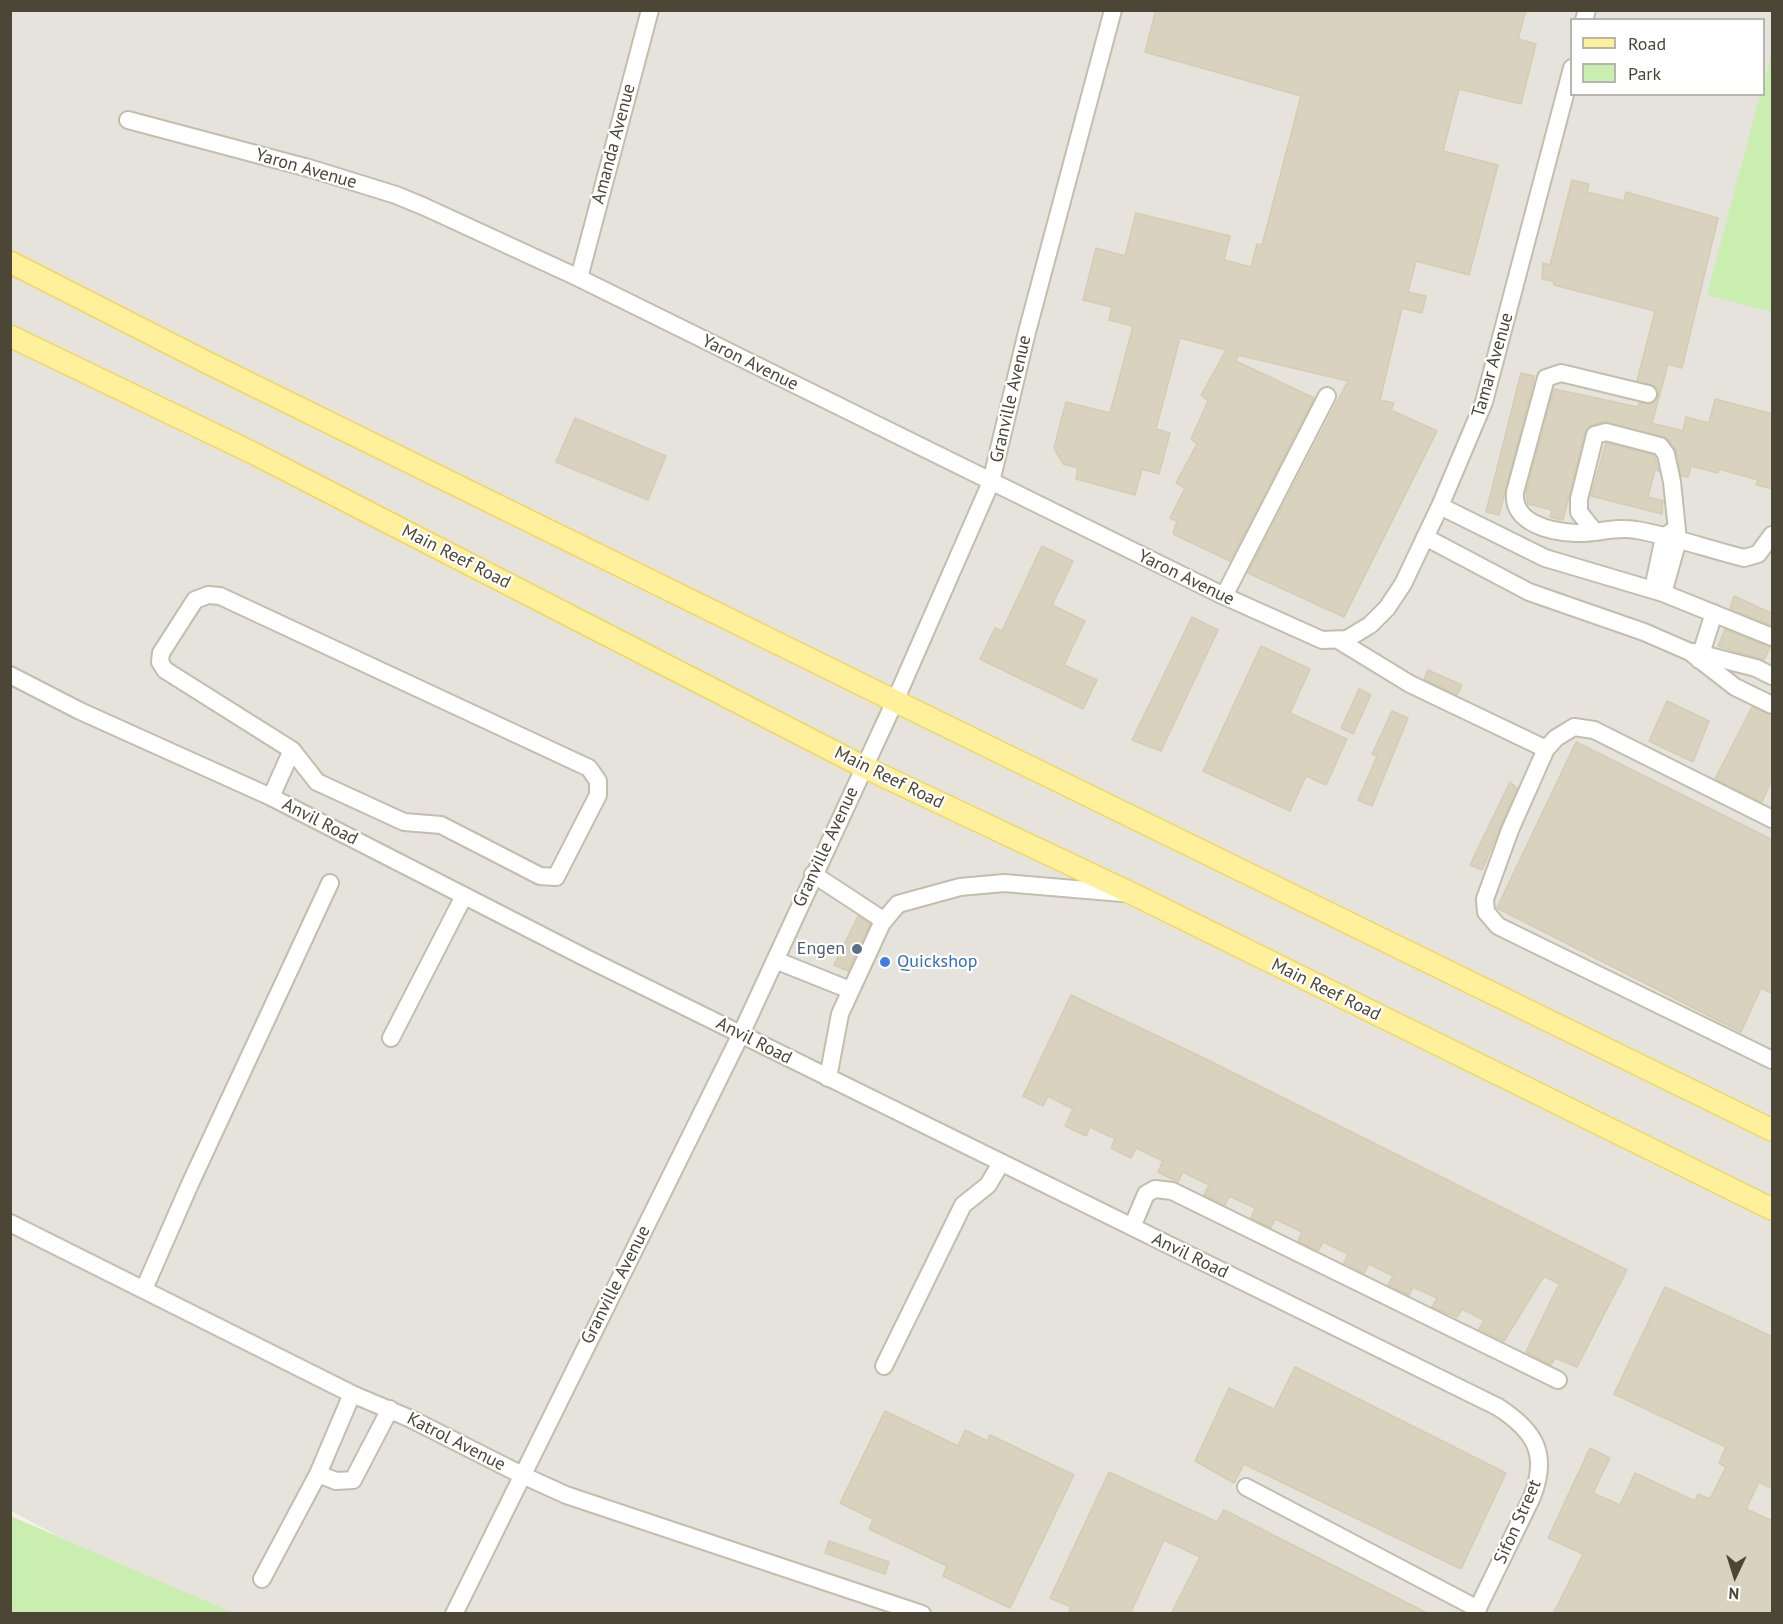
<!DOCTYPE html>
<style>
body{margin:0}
#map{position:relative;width:1783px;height:1624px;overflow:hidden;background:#f6f4ea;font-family:"PT Sans",sans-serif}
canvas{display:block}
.frame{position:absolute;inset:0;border:12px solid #4c4637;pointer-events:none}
.legend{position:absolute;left:1570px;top:18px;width:195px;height:78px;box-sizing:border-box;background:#fff;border:2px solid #b7b5af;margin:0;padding:8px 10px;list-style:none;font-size:18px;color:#4c4637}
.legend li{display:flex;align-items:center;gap:12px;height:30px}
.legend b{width:30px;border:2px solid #b7b5af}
.north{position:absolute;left:1705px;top:1546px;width:60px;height:60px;-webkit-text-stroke:4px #fff;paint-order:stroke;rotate:184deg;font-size:16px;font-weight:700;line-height:24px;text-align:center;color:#4c4637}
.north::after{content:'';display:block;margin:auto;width:21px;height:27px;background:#4c4637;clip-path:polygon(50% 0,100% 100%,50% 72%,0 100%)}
</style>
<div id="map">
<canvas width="1783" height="1624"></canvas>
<div class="frame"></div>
<ul class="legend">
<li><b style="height:8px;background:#fff09b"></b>Road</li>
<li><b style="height:16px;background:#caeeb0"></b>Park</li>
</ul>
<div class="north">N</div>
</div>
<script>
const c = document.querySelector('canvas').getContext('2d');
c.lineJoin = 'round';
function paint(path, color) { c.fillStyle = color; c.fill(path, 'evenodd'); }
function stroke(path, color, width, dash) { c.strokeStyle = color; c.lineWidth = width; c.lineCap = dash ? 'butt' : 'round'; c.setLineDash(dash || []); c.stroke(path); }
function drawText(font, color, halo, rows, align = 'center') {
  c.font = font + ' "PT Sans",sans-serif'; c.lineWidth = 4.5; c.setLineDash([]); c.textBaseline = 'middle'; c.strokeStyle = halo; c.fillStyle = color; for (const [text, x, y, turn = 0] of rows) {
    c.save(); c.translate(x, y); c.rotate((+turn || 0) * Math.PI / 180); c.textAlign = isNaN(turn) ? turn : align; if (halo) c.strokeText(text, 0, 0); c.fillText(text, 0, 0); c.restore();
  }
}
const industrial = new Path2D(`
 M10,11H1772V52L1764,88V20H1572V94L1762,95L1772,310V1613H233L114,1566L11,1511Z`);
const green = new Path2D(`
 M1772,49V312L1707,295L1760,95L1764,94V82Z
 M10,1516H11L233,1613H11Z`);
const building = new Path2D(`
 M1156,10H1526L1518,39L1536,44L1521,104L1459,89L1443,151L1498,165L1469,275L1416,261L1408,292L1426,296L1422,313L1402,308L1380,400L1394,403L1391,410L1437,431L1344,617L1248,573L1348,381L1238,355L1236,361L1314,398L1230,561L1173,534L1177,521L1170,518L1185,488L1176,483L1197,444L1191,439L1208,401L1201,395L1226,350L1180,338L1156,429L1170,433L1159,474L1142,469L1135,495L1076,479L1078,468L1063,464L1054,448L1066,402L1110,413L1133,326L1109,320L1112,307L1083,300L1096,248L1125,256L1136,213L1230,236L1224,260L1251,267L1257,244L1262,245L1301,96L1145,52Z
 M1572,180L1589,184L1587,192L1624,201L1626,192L1718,218L1682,368L1668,364L1652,423L1683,431L1686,417L1709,423L1715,399L1773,414V489L1756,485L1758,480L1719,469L1718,473L1691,466L1688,477L1681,476L1676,451L1668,439L1604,422L1592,425L1585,432L1563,520L1550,517L1552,510L1528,504L1526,493L1554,389L1638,407L1639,403L1652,404L1658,396L1655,386L1637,381L1655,311L1554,285L1553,281L1542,279L1543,263L1550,265Z
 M1521,373L1534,376L1533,384L1499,515L1486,512Z
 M575,418L666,456L648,500L556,462Z
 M1606,443L1654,455L1659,471L1655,470L1648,497L1663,501L1662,514L1591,496Z
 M1042,546L1073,561L1052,605L1085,621L1064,665L1097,680L1083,709L980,659L995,628L1002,631Z
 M1734,596L1773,614V626L1730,609Z
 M1192,617L1218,630L1161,751L1132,740Z
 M1725,629L1770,647L1764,660L1718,646Z
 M1261,646L1310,669L1290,713L1347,739L1326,785L1306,776L1290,811L1203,771Z
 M1428,670L1462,685L1457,695L1424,679Z
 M1359,689L1371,695L1353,734L1341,728Z
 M1667,701L1709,721L1693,762L1649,741Z
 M1752,707L1773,715V777L1762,802L1715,779Z
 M1392,711L1408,718L1372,806L1358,800L1377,756L1372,754Z
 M1576,742L1773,840V994L1761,988L1741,1032L1497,908Z
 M1510,782L1517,788L1482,870L1470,865Z
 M858,916L870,924L848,971L834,965Z
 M1071,995L1208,1060L1627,1270L1577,1367L1555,1358L1551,1365L1526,1352L1559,1284L1544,1276L1504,1341L1479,1329L1484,1320L1462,1309L1457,1317L1439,1310L1432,1307L1437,1298L1413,1287L1409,1295L1388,1285L1393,1276L1369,1264L1364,1273L1344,1263L1348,1254L1323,1242L1318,1251L1298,1241L1302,1232L1275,1219L1271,1228L1251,1218L1255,1208L1229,1196L1225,1205L1204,1195L1209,1185L1183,1172L1178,1182L1158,1172L1163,1161L1136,1148L1131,1158L1111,1148L1115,1139L1090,1127L1086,1136L1065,1126L1073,1109L1048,1096L1043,1106L1023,1096Z
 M1665,1287L1773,1337V1489L1759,1482L1746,1509L1773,1521V1614H1553L1583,1554L1548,1538L1590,1448L1610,1458L1593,1493L1620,1505L1635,1473L1695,1501L1698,1494L1710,1499L1726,1467L1719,1463L1726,1447L1614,1394Z
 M1295,1367L1506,1473L1461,1569L1244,1464L1234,1483L1195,1461L1229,1388L1274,1409Z
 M885,1411L958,1446L965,1430L987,1441L990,1435L1074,1475L1010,1608L943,1576L947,1566L869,1529L873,1519L840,1503Z
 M1109,1472L1217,1522L1224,1510L1429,1614H1171L1200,1557L1164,1540L1130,1614H1068L1071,1607L1050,1598Z
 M829,1541L889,1562L885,1574L825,1553Z`);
const minor = new Path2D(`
 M1584,20L1587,10
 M128,120L312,169L396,195L425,207L579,278L1224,596L1322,640L1347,639L1370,625L1387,608L1403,584L1440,506L1484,402L1572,68
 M579,278L650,10
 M1648,394L1561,373L1546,378L1515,492C1512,523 1550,532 1576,533C1596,534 1615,526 1636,530C1672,536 1708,549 1744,558L1758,554L1772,535
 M1440,506L1545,558L1663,593L1772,637
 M1594,531L1579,512V499L1595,435L1606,432L1660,446L1666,454L1672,482L1678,540L1663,593
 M1425,537L1529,592L1644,632L1690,652L1735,687L1772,705
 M1653,589L1664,537L1671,532
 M208,595L220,596L589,768L598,781V795L556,877L540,876L441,825L404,822L317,782L292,750L165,670L160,662L161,653L195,600Z
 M1224,596L1327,396
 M1338,640L1410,684L1546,749
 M1694,652L1756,668L1772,676
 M1699,660L1714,613
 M10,675L80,711L271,797L588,959L1498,1407C1535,1431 1549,1454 1532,1497L1475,1614
 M271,797L292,750
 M1772,819L1594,730L1574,727L1556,738L1546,749L1510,830L1485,899L1486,912L1498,926L1772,1060
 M813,874L880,918L882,923L840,1014L828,1078
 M882,923L898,904L960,887L1004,883L1122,893
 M775,960L850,990
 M391,1038L464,896
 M10,1223L352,1394L411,1419L522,1475L566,1495L922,1614
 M1132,1227L1146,1194L1155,1189L1172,1191L1558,1380
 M144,1289L190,1184L330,883
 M884,1366L963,1205L988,1185L1001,1163
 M318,1474L336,1481L353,1480L390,1409
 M1246,1487L1478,1609
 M262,1579L318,1474L352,1394
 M454,1614L741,1034L895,701L991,482L1027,332L1113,10`);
const major = new Path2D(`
 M10,262L204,361L895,701L1772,1130
 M10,336L255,454L864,767L1135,895L1772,1209`);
const markers = [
 [857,949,6,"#5c6f8a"],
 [885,962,6,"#3f7fe0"]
];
const streetNames = [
 ["Amanda Avenue",614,144,-75],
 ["Yaron Avenue",306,169,16],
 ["Yaron Avenue",750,363,26],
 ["Tamar Avenue",1493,365,-74],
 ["Granville Avenue",1011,399,-77],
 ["Main Reef Road",456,557,27],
 ["Yaron Avenue",1186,578,26],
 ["Main Reef Road",889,778,26],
 ["Anvil Road",320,822,27],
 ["Granville Avenue",826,847,-65],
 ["Main Reef Road",1326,990,26],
 ["Anvil Road",754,1041,27],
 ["Anvil Road",1190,1256,26],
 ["Granville Avenue",616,1285,-63],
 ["Katrol Avenue",456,1442,27],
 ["Sifon Street",1518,1522,-66]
];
const serviceNames = [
 ["Engen",845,949]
];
const shopNames = [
 ["Quickshop",897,962]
];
paint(industrial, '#e6e3dc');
paint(green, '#caeeb0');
paint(building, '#d9d2be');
stroke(building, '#d5ccb1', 1.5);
stroke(minor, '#c3beac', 20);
stroke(major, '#efd760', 24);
stroke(minor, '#fff', 16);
stroke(major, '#fff09b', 21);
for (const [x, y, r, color] of markers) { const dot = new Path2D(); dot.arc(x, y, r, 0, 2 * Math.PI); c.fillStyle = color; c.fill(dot); stroke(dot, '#fff', 2); }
drawText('18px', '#4c4637', '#fff', streetNames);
drawText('18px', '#4e5e75', '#fff', serviceNames, 'right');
drawText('18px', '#366cbe', '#fff', shopNames, 'left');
</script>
